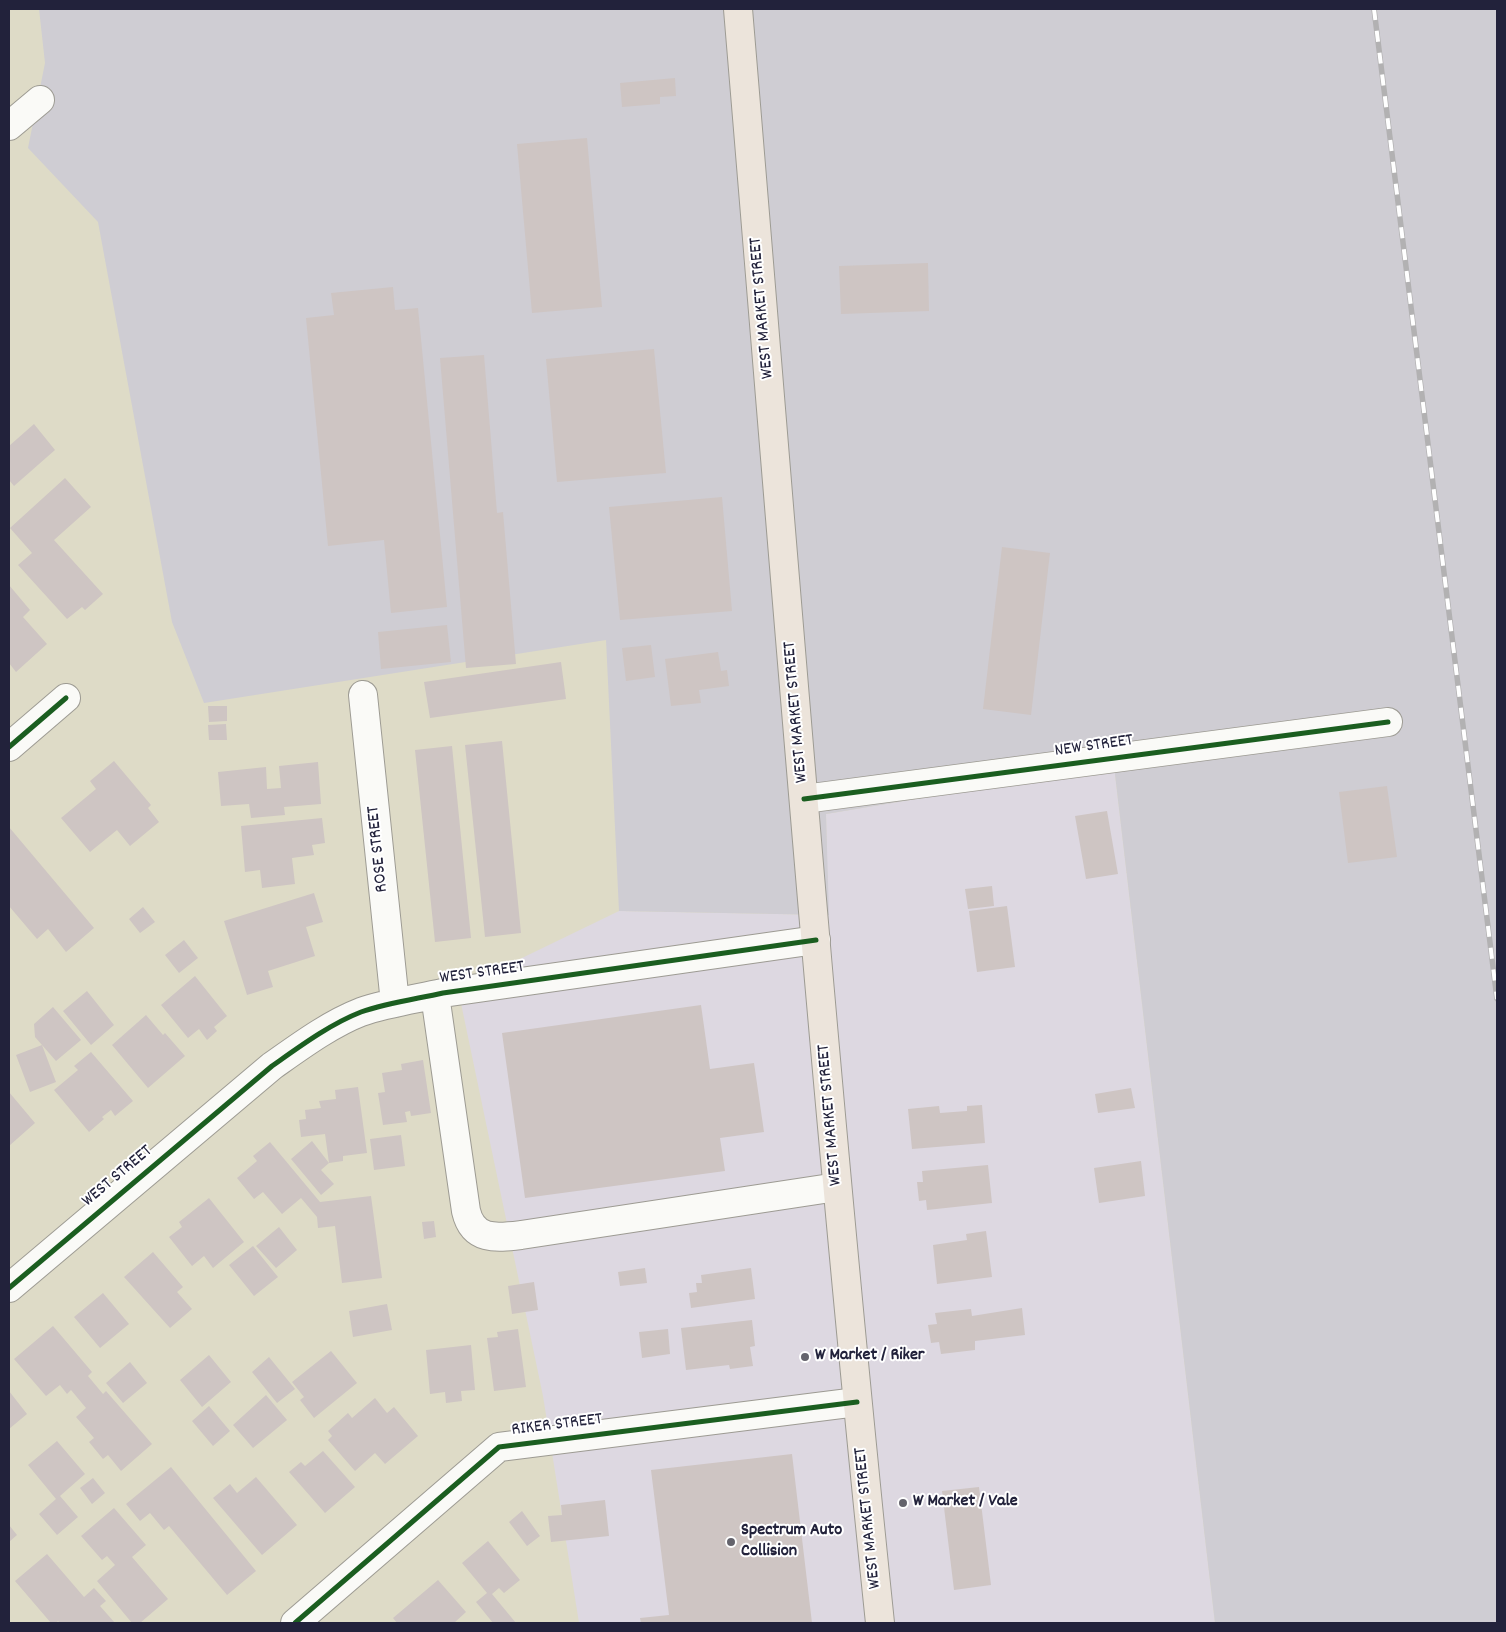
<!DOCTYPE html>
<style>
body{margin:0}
#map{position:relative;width:1506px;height:1632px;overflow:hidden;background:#dedbc7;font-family:Dekko,sans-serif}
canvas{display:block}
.frame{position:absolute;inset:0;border:10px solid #22223b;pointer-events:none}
</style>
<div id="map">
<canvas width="1506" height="1632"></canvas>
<div class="frame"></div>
</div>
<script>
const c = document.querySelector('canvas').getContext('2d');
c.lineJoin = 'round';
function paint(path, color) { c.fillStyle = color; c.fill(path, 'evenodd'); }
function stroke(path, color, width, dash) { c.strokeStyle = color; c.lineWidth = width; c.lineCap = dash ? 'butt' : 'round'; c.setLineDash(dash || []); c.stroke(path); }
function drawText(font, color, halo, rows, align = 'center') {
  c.font = font + ' Dekko,sans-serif'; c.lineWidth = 4; c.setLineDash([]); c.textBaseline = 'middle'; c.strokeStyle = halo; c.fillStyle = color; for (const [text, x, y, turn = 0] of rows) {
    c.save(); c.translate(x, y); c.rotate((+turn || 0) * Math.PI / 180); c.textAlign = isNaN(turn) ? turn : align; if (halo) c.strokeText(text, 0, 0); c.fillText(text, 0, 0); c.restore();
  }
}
const built = new Path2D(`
 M1114,766L1215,1623H579L543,1396L458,989L619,911L828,915L826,814Z`);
const industrial = new Path2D(`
 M39,9H1497V1623H1215L1114,766L826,814L829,915L619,911L606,640L204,703L172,622L98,222L28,148L45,63Z`);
const building = new Path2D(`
 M675,78L676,96L660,97V104L622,107L620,83Z
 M587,138L602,307L532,313L517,144Z
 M928,263L929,311L841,314L839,266Z
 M393,287L395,310L418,308L447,607L391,613L384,540L328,546L306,318L334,315L331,293Z
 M654,349L666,473L557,482L546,359Z
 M484,355L497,513L503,512L516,664L466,668L440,358Z
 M34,424L55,450L14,486L9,480V446Z
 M65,478L91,507L54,540L103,594L85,610L82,607L67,619L18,565L32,553L10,528Z
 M722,497L732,611L620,620L609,507Z
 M1002,547L1050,553L1031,715L983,709Z
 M9,585L30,610L23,617L47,644L16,672L9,663Z
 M447,625L451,662L381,669L378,632Z
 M651,645L655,677L626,681L622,648Z
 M718,652L721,671L727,670L729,686L699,690L701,703L671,706L665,659Z
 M561,662L566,699L430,718L424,682Z
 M208,706H227V721L209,722Z
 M226,724L227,740H209L208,725Z
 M502,741L521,933L485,937L465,745Z
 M452,746L471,938L435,942L415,750Z
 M114,761L151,805L148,808L159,822L130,846L117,830L90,852L61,818L96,789L90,781Z
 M318,762L321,804L284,807L285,815L251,818L249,804L221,806L218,772L266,767L267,789L281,788L279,766Z
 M1387,786L1397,857L1348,863L1339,792Z
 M1107,811L1118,874L1086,879L1075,816Z
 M322,818L325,843L312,845L314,855L292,858L295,884L262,888L260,870L245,872L241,826Z
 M9,827L94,928L66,952L48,929L37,939L9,906Z
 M992,886L994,906L968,909L965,889Z
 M314,893L323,922L306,927L315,956L268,971L273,987L247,995L224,921Z
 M1007,906L1015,967L977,972L969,911Z
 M143,907L155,922L140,933L129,919Z
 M184,940L198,958L179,973L165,955Z
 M195,976L227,1016L214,1027L217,1031L207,1040L199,1029L188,1038L161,1005Z
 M87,991L114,1025L91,1045L63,1011Z
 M701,1005L710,1069L754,1063L764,1132L720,1138L725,1171L525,1198L502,1033Z
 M53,1007L81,1040L56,1061L42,1045L56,1082L30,1092L16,1055L42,1045L35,1037L34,1024Z
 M146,1015L163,1035L165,1033L185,1056L148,1088L112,1045Z
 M91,1052L133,1101L115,1116L111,1110L102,1117L104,1119L89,1132L54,1090L78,1070L74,1066Z
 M423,1060L431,1113L411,1116L410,1111L405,1112L407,1122L383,1125L378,1093L385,1092L382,1073L402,1070L401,1064Z
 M358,1087L367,1153L343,1156V1161L329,1163L325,1134L301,1137L299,1120L306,1119L305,1110L321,1108L319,1101L336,1099L335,1090Z
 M1131,1088L1135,1108L1098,1113L1095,1094Z
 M9,1092L35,1123L9,1146Z
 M982,1105L985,1143L912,1149L908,1109L939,1106L940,1113L967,1111V1106Z
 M401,1135L405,1166L374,1170L370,1139Z
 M312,1141L329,1163L321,1170L334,1184L321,1195L291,1159Z
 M270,1142L320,1202L371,1196L382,1278L342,1283L335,1226L318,1228L317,1217L301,1198L282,1214L263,1192L254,1199L237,1178L257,1161L253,1156Z
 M1141,1161L1145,1196L1099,1203L1094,1168Z
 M988,1165L992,1203L927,1210L926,1200L919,1201L917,1182H923L922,1171Z
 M209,1198L244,1242L213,1268L204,1256L192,1266L169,1237L182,1227L179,1222Z
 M434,1221L436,1237L424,1239L422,1222Z
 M279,1227L297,1250L276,1268L256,1246Z
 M986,1231L992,1277L937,1284L933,1245L967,1240L966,1234Z
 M253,1246L278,1277L254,1296L229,1265Z
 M153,1252L183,1287L177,1292L192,1309L170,1328L124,1277Z
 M645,1268L647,1283L620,1286L618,1272Z
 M751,1268L755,1299L691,1308L689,1293L697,1292L696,1283H702L701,1275Z
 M534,1282L538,1310L512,1314L508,1286Z
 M103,1293L129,1324L100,1348L74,1317Z
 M387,1304L392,1330L353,1337L349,1311Z
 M1022,1308L1025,1335L975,1341V1350L941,1354L939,1342L931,1343L928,1325L937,1324L935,1313L971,1309L972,1316Z
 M752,1320L755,1346L750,1347L753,1366L730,1369L729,1365L686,1370L681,1328Z
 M53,1326L92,1372L88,1376L103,1394L106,1391L152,1444L121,1471L108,1455L103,1459L89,1442L94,1438L76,1417L86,1408L71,1390L67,1394L60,1385L46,1396L14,1359Z
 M518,1329L526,1387L494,1391L487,1338L498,1337L497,1332Z
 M668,1329L670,1354L642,1358L639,1332Z
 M471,1345L475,1390L461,1391L462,1401L446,1403L445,1392L430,1394L426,1350Z
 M331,1351L357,1383L314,1418L300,1400L304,1397L292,1382Z
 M209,1355L231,1382L202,1407L180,1380Z
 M269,1357L295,1389L277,1403L252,1372Z
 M130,1362L147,1383L123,1403L106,1383Z
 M9,1391L27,1414L9,1429Z
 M266,1395L287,1420L253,1448L233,1425Z
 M375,1398L387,1413L394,1407L418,1436L385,1464L375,1453L355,1471L328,1440L332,1436L328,1431L348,1413L352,1418Z
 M209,1406L230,1431L213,1446L192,1421Z
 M57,1441L85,1474L60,1496L78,1517L57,1535L39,1514L56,1499L28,1465Z
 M323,1451L355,1487L325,1513L289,1472L301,1462L305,1466Z
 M792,1454L812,1623H641L640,1618L669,1615L651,1470Z
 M171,1467L256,1571L227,1595L169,1526L164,1530L150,1513L140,1521L126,1504Z
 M256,1477L297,1525L262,1555L213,1498L230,1484L237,1493Z
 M93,1478L105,1493L92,1504L80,1488Z
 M979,1487L991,1585L954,1590L942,1491Z
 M605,1500L609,1536L551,1542L548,1516L562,1515L561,1505Z
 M114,1508L146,1545L132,1557L168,1599L140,1623H132L97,1581L115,1565L107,1556L102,1560L81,1536Z
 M522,1511L540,1536L527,1546L509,1522Z
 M9,1525L17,1535L9,1542Z
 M488,1541L520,1580L504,1593L499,1588L492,1594L516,1623H493L476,1602L487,1593L462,1563Z
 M47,1554L84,1597L94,1588L106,1601L100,1606L115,1623H60L58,1621L56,1623H51L15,1581Z
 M438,1580L466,1612L454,1623H397L393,1618Z`);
const minor = new Path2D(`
 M9,126L40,100
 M363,695L395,1003
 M9,747L66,698
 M804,799L1388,722
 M435,995L466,1211C473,1241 496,1238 521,1235L837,1187
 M9,1288L272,1066C299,1047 330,1024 361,1012C387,1003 416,999 443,993L816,940
 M295,1623L499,1447L857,1402`);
const major = new Path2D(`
 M738,9C783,547 824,1086 880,1623`);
const rail = new Path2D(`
 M1374,9L1497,999`);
const cycleway = new Path2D(`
 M9,747L66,698
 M804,799L1388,722
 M9,1288L272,1066C299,1047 330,1024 361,1012C387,1003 416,999 443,993L816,940
 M295,1623L499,1447L857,1402`);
const markers = [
 [805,1357,5,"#64636c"],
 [903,1503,5,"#64636c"],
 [731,1542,5,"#64636c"]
];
const streetNames = [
 ["WEST MARKET STREET",763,308,-95],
 ["WEST MARKET STREET",797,712,-95],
 ["NEW STREET",1094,747,-8],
 ["ROSE STREET",379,849,-96],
 ["WEST STREET",482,974,-8],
 ["WEST MARKET STREET",831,1115,-95],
 ["WEST STREET",118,1177,-40],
 ["RIKER STREET",557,1426,-7],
 ["WEST MARKET STREET",869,1518,-96]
];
const poiNames = [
 ["W Market / Riker",815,1357],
 ["W Market / Vale",913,1503],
 ["Spectrum Auto",741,1532],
 ["Collision",741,1553]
];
paint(built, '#ddd8e1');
paint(industrial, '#cfcdd3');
paint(building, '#cec5c3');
stroke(minor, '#9d9b93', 30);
stroke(major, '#9d9b93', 30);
stroke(minor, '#fafaf7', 28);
stroke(major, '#ece4db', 28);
stroke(rail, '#b2b1b2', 5.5);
stroke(rail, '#fff', 4, [11]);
stroke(cycleway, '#1b5e20', 5);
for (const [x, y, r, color] of markers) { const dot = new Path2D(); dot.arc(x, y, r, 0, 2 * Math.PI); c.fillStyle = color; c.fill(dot); stroke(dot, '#fff', 2); }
drawText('18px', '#22223b', '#fff', streetNames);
drawText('bold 18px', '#22223b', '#fff', poiNames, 'left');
</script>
